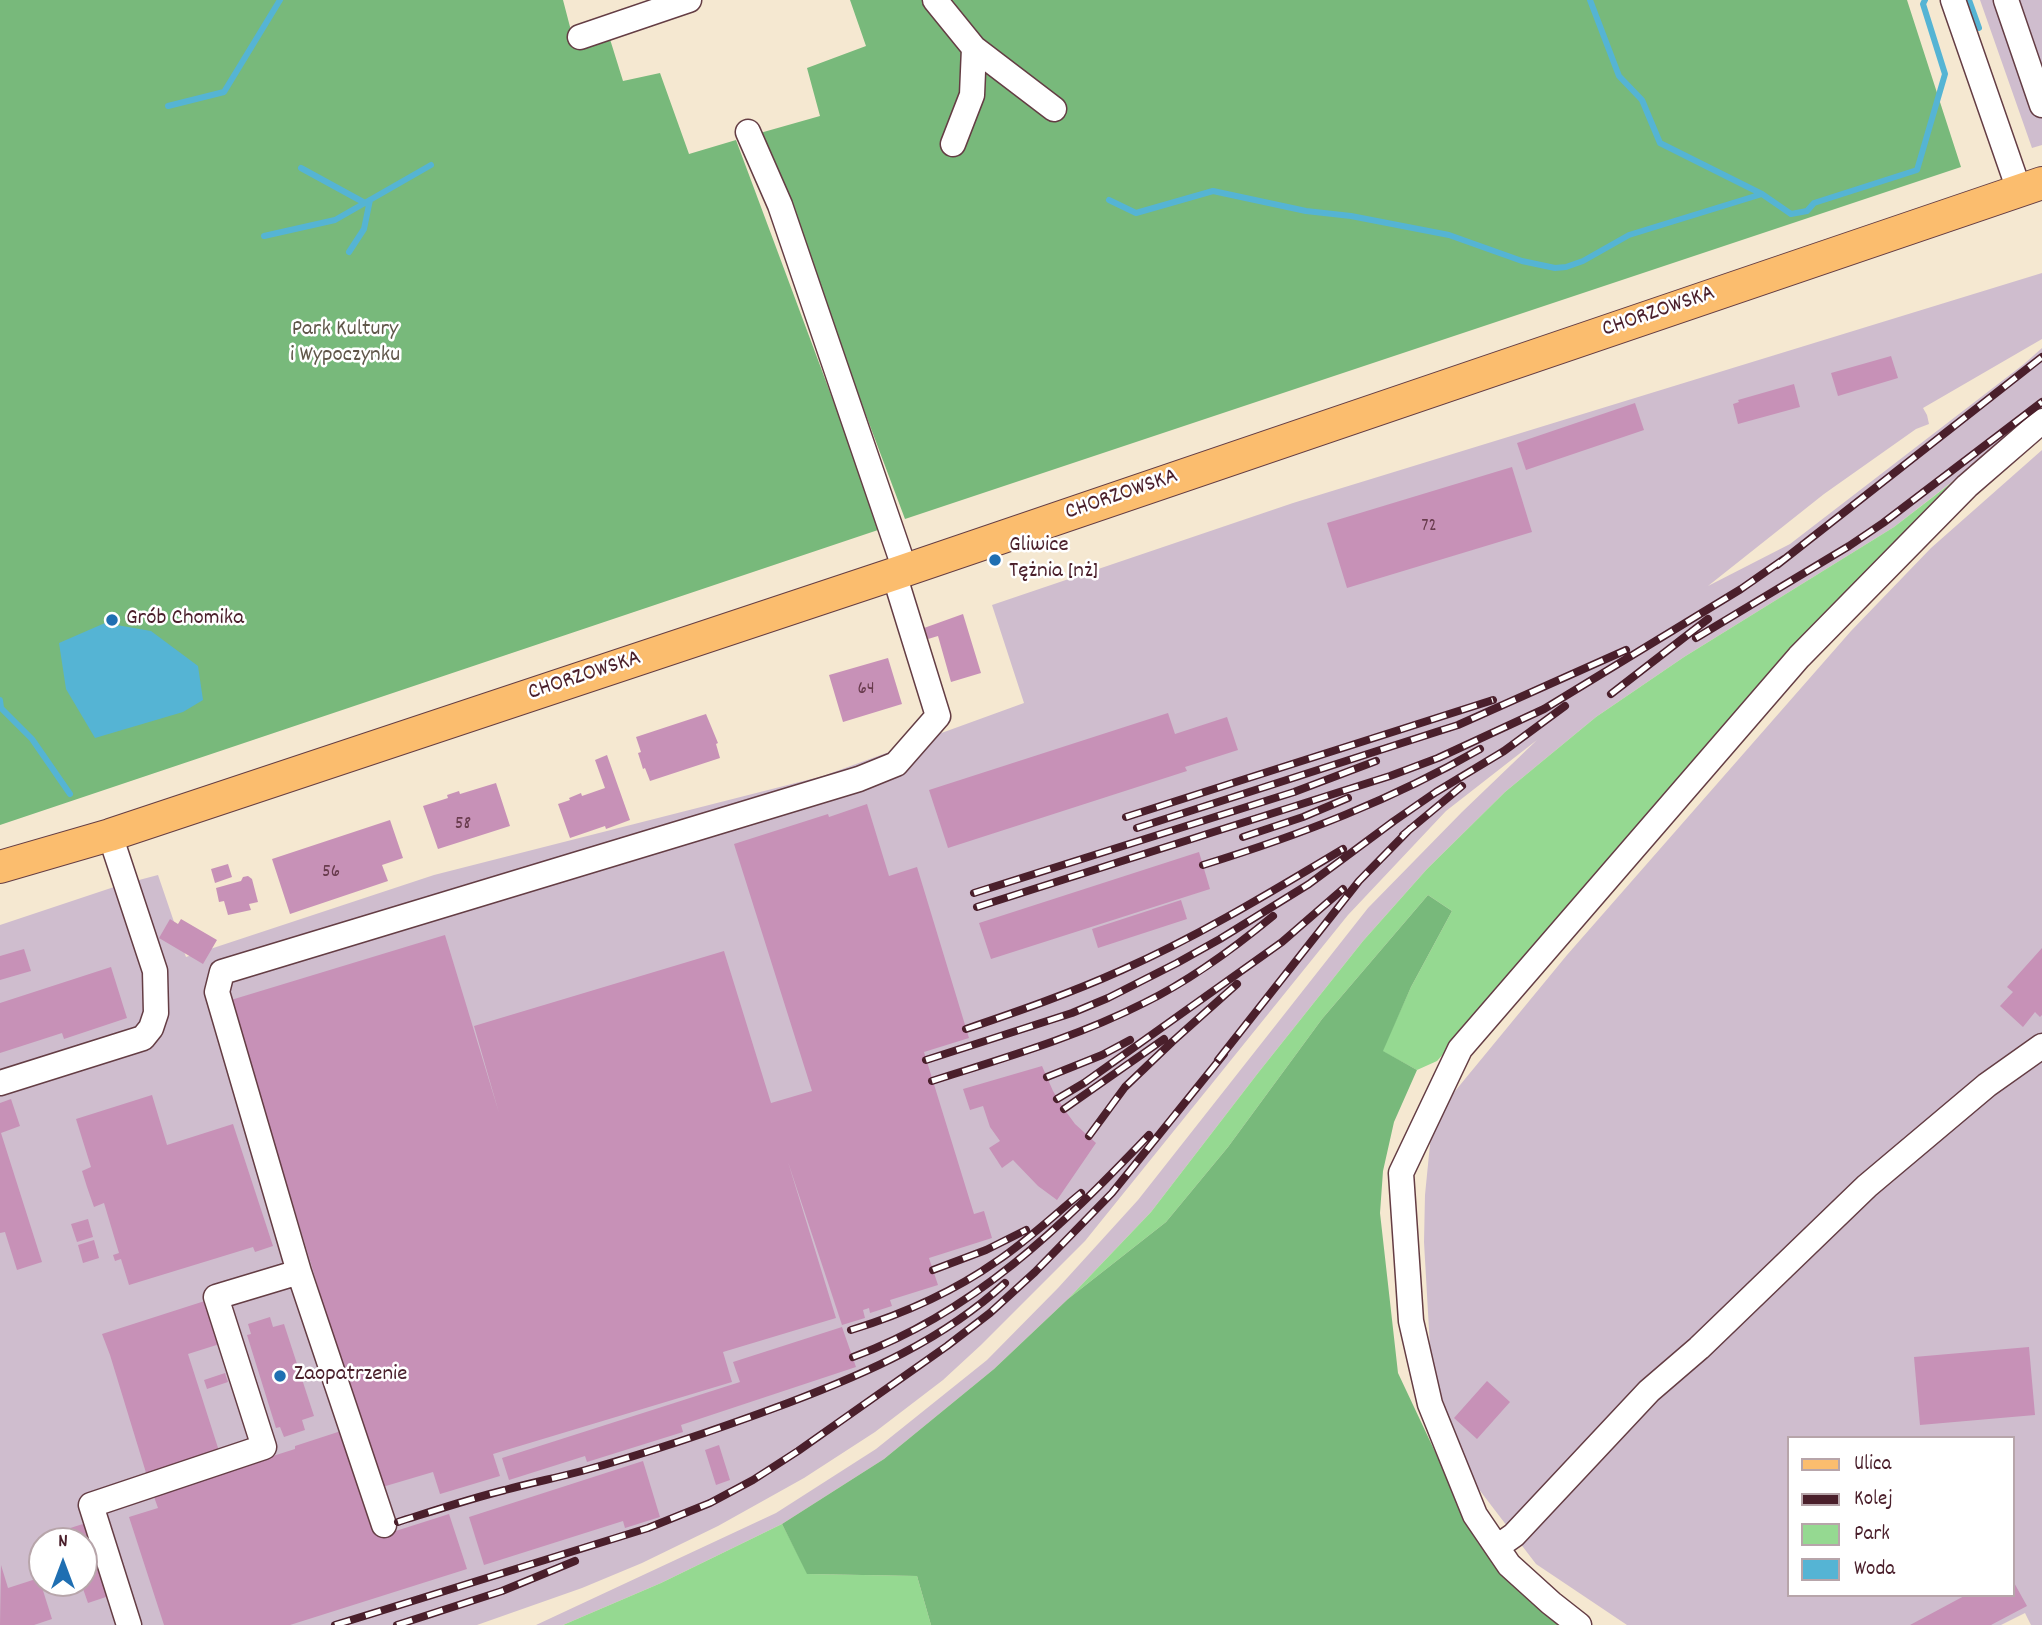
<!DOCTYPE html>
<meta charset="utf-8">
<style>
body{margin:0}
#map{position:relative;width:2042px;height:1625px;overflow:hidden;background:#f5e8d1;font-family:Dekko,sans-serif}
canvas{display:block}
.legend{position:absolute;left:1787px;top:1436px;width:228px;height:161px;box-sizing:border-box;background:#fff;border:2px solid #b7a5aa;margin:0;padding:9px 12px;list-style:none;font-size:21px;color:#4a1f2b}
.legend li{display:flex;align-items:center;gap:14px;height:35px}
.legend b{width:35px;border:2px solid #b7a5aa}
.north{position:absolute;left:28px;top:1527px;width:70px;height:70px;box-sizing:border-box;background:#fff;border:2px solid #b7a5aa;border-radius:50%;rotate:0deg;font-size:19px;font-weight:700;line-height:28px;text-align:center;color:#4a1f2b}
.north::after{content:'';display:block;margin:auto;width:24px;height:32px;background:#1f6fb2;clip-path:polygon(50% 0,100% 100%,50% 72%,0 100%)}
</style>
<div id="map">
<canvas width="2042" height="1625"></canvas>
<ul class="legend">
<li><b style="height:9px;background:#fbbd6e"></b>Ulica</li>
<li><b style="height:9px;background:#4a1f2b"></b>Kolej</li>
<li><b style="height:19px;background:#95d991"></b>Park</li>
<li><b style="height:19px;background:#55b4d4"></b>Woda</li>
</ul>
<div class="north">N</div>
</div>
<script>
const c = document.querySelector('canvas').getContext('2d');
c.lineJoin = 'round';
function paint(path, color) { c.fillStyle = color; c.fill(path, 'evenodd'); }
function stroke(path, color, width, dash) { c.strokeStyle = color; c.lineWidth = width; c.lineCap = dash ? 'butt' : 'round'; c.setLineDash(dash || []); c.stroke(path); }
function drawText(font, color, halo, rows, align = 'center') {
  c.font = font + ' Dekko,sans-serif'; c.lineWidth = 5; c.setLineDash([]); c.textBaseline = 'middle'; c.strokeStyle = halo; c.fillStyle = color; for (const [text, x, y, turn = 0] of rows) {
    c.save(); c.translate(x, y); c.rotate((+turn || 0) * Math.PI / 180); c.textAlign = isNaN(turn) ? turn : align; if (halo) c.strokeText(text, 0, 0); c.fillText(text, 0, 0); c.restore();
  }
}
const industrial = new Path2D(`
 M1980,0H2042V145L2032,148Z
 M2042,273V339L1923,408L1927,415L1929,424L1916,429L1824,494L1708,586L1790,544L2024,364L2042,348V412L1894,527L1684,657L1596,717L1505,792L1427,869L1363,941L1258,1073L1151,1212L1068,1299L994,1369L884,1459L782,1524L661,1583L563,1625H536L776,1513L876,1449L987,1360L1058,1288L1138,1200L1368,908L1462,812L1537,740L1446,811L1348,915L1085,1241L981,1345L943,1380L875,1432L804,1478L718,1526L642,1563L582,1588L477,1625H0V925L120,885L158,875L186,957L434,875L823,776L1024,703L992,605L1293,503ZM42,1541H84V1583H42Z
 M2042,450V1625H2031L2025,1613L2001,1625H1627L1536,1564L1468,1475L1431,1365L1424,1242L1425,1195L1431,1134L1451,1096L1567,955L1851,631L1931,548ZM1788,1438H2012V1595H1788Z`);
const green = new Path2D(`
 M1977,463L1847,597L1437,1061L1417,1070L1382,1051L1411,987L1452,911L1428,895L1322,1019L1228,1147L1166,1222L1068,1299L1151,1212L1258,1073L1363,941L1427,869L1505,792L1596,717L1684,657L1894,527Z
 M782,1524L808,1574L917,1576L931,1625H563L661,1583Z`);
const forest = new Path2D(`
 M0,0H563L575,46L609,36L623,81L660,73L689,154L736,140L881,529L0,825Z
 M850,0H1907L1961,167L905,519L760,133L820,116L807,68L866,46Z
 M1428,895L1452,911L1411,987L1383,1051L1417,1070L1394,1122L1383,1171L1380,1213L1398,1373L1478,1543L1513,1585L1561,1625H931L917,1576L807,1574L782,1524L884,1459L994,1369L1068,1299L1166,1222L1228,1147L1322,1019Z`);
const water = new Path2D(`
 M105,623L151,631L198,666L203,700L183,712L95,738L66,689L59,643Z`);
const stream = new Path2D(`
 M1590,0L1619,76L1642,100L1660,143L1762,194L1791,214L1807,211L1814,203L1917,170L1945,74L1923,4L1925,0
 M1969,0L1979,28
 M168,106L224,92L280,0
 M301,168L365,203
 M1109,200L1136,213L1213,191L1306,211L1351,216L1449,235L1522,261L1555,268L1566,267L1583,261L1629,235L1762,194
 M264,236L335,220L431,165
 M349,252L364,229L370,200
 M0,700L1,708L32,739L70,794`);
const building = new Path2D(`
 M1891,356L1898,378L1838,396L1831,373Z
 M1794,384L1800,407L1738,424L1733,404L1739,402L1738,400Z
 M1635,403L1644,430L1526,470L1517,443Z
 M1512,467L1532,532L1347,588L1327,523Z
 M963,614L981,673L951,682L938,636L928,639L924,628Z
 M888,658L902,704L843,722L829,675Z
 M1168,713L1175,734L1227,717L1238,750L1185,767L1187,771L948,848L929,790Z
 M706,714L718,743L716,744L720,758L650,781L645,768L643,769L638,753L641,752L636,737Z
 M607,755L630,820L606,829L605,826L570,838L558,804L570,800L569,798L581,793L582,796L605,788L595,760Z
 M496,783L510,826L438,849L423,806L448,798L447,795L459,791L460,794Z
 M867,804L889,876L917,867L969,1038L924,1052L974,1214L984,1211L992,1238L929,1258L938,1285L890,1300L892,1306L870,1313L869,1308L863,1310L865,1318L842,1325L788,1162L836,1318L723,1352L732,1382L493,1454L500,1476L440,1494L433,1472L379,1488L231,1000L445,935L499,1113L474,1026L724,951L771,1103L812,1091L734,844L828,814L829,817Z
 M390,820L403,858L382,865L388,881L290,914L272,859Z
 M1199,852L1210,889L991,959L979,923Z
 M228,864L232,877L215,883L211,869Z
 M248,876L252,879L258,902L249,904L251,910L228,915L224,901L219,902L216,888L241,881L243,877Z
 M1181,900L1187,919L1098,948L1092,929Z
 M170,919L178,924L181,919L217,940L203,964L159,938Z
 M2042,948V1015L2040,1017L2035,1012L2023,1027L2000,1006L2013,992L2007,987Z
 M24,949L31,971L0,980V956Z
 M111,967L127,1018L64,1039L62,1033L0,1053V1003Z
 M1042,1066L1053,1091L1064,1109L1075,1124L1096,1143L1057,1200L1038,1186L1013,1160L1002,1168L989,1148L1000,1141L990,1127L983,1106L970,1110L963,1089Z
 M152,1095L167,1145L233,1124L273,1246L255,1252L253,1247L129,1285L121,1259L115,1261L113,1255L119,1253L104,1203L94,1207L87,1187L82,1171L91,1167L76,1119Z
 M11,1099L20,1126L1,1133L42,1262L17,1270L5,1232L0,1233V1103Z
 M88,1219L93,1237L77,1242L71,1224Z
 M94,1240L99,1258L83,1263L78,1245Z
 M211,1299L226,1342L188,1354L219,1451L147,1476L110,1355L102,1334Z
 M270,1317L273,1327L284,1324L314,1416L302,1420L305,1430L284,1437L280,1427L276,1428L247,1335L251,1334L248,1324Z
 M842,1327L856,1367L681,1425L683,1432L587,1462L585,1456L509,1480L502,1458L740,1382L733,1362Z
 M2029,1347L2035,1415L1920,1425L1914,1357Z
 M225,1373L228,1382L207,1389L204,1380Z
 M1487,1381L1510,1402L1477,1439L1454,1418Z
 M341,1431L380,1536L449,1514L467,1569L290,1625H164L129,1517L158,1508L153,1494L295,1449V1446Z
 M719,1445L730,1480L716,1485L705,1450Z
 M643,1461L660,1517L625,1528L623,1521L484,1565L469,1517Z
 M86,1523L109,1596L88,1603L81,1583H84V1541H68L64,1530Z
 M1,1565L8,1588L39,1578L52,1619L34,1625H0Z
 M2012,1579L2027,1606L1991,1625H1910L1966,1595H2012Z`);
const minor = new Path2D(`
 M935,0L974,48L1054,109
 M1953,0L2019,190
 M2006,0L2042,105
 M580,37L689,0
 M748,132L780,205L905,570
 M953,144L972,95L974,48
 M0,1083L143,1038L151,1028L156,1013L155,971L110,835
 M299,1272L384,1525
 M1497,1547L1514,1535L1649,1391L1699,1348L1867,1186L1987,1085L2042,1046
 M129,1625L91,1505L264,1447L216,1297L299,1272L217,992L222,972L859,779L896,764L938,716L894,574
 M1579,1625L1551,1603L1509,1565L1475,1515L1430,1404L1411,1321L1401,1173L1460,1049L1799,657L1967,486L2042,421`);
const major = new Path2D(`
 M0,867L110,835L894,574L2042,183`);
const rail = new Path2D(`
 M1777,565L2042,357
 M1696,638L1849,546L1883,523L2042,402
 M1611,694L1708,619
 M1126,817L1493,700
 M1137,828L1458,725L1626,650
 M1403,835L1462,786
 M1243,837L1303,817L1348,798
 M1203,865C1300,835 1392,800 1480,749
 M974,893L1294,792L1376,761
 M977,907L1390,776L1438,758L1544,709L1741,589L1784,559
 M966,1029C1019,1011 1071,993 1122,970C1199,936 1271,892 1343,849
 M926,1060L1072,1013L1108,998L1177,963L1220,939L1309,884L1394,821L1436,792L1504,751L1565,706
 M1218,1060L1359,881L1410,829
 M1047,1077L1102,1055L1130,1040
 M932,1081C1004,1058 1077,1037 1144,1003C1191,980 1233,949 1273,916
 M1057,1099L1084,1083L1282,942L1343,889
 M1064,1109L1164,1039
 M1089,1136L1125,1087L1172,1042L1237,984
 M933,1270L986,1250L1026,1230
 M851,1330C903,1314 953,1292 997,1261C1027,1241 1053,1216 1081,1193
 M853,1357C975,1312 1061,1227 1149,1135
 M398,1522C433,1511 469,1499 505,1490C530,1483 556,1478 582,1471C652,1452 721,1428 788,1403C867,1373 943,1340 1005,1283
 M335,1625L648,1528L710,1503L753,1480L798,1451L947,1346L990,1313L1035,1272L1112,1193L1224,1054
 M397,1625L502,1591L575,1561`);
const markers = [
 [995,560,7,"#1f6fb2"],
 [112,620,7,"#1f6fb2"],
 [280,1376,7,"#1f6fb2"]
];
const numberNames = [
 ["72",1429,527],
 ["64",866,690],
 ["58",463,825],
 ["56",331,873]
];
const streetNames = [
 ["CHORZOWSKA",1659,313,-19],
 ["CHORZOWSKA",1122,496,-19],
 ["CHORZOWSKA",585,677,-18]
];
const parkNames = [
 ["Park Kultury",345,331],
 ["i Wypoczynku",345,357]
];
const poiNames = [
 ["Gliwice",1009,547],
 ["Tężnia [nż]",1009,573],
 ["Grób Chomika",126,620],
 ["Zaopatrzenie",294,1376]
];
paint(industrial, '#cfbdce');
paint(green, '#95d991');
paint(forest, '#78b97b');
paint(water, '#55b4d4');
stroke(stream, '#55b4d4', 6);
paint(building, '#c791b7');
stroke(minor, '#643d44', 27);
stroke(major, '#643d44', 34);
stroke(minor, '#fff', 24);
stroke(major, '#fbbd6e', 32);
stroke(rail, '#4a1f2b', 8);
stroke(rail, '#fff', 5, [16]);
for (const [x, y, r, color] of markers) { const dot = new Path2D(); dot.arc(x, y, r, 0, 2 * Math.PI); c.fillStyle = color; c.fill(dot); stroke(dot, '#fff', 2.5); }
drawText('19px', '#693c4e', null, numberNames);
drawText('23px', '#4a1f2b', '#fff', streetNames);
drawText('23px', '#60574a', '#fff', parkNames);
drawText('23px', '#4a1f2b', '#fff', poiNames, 'left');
</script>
